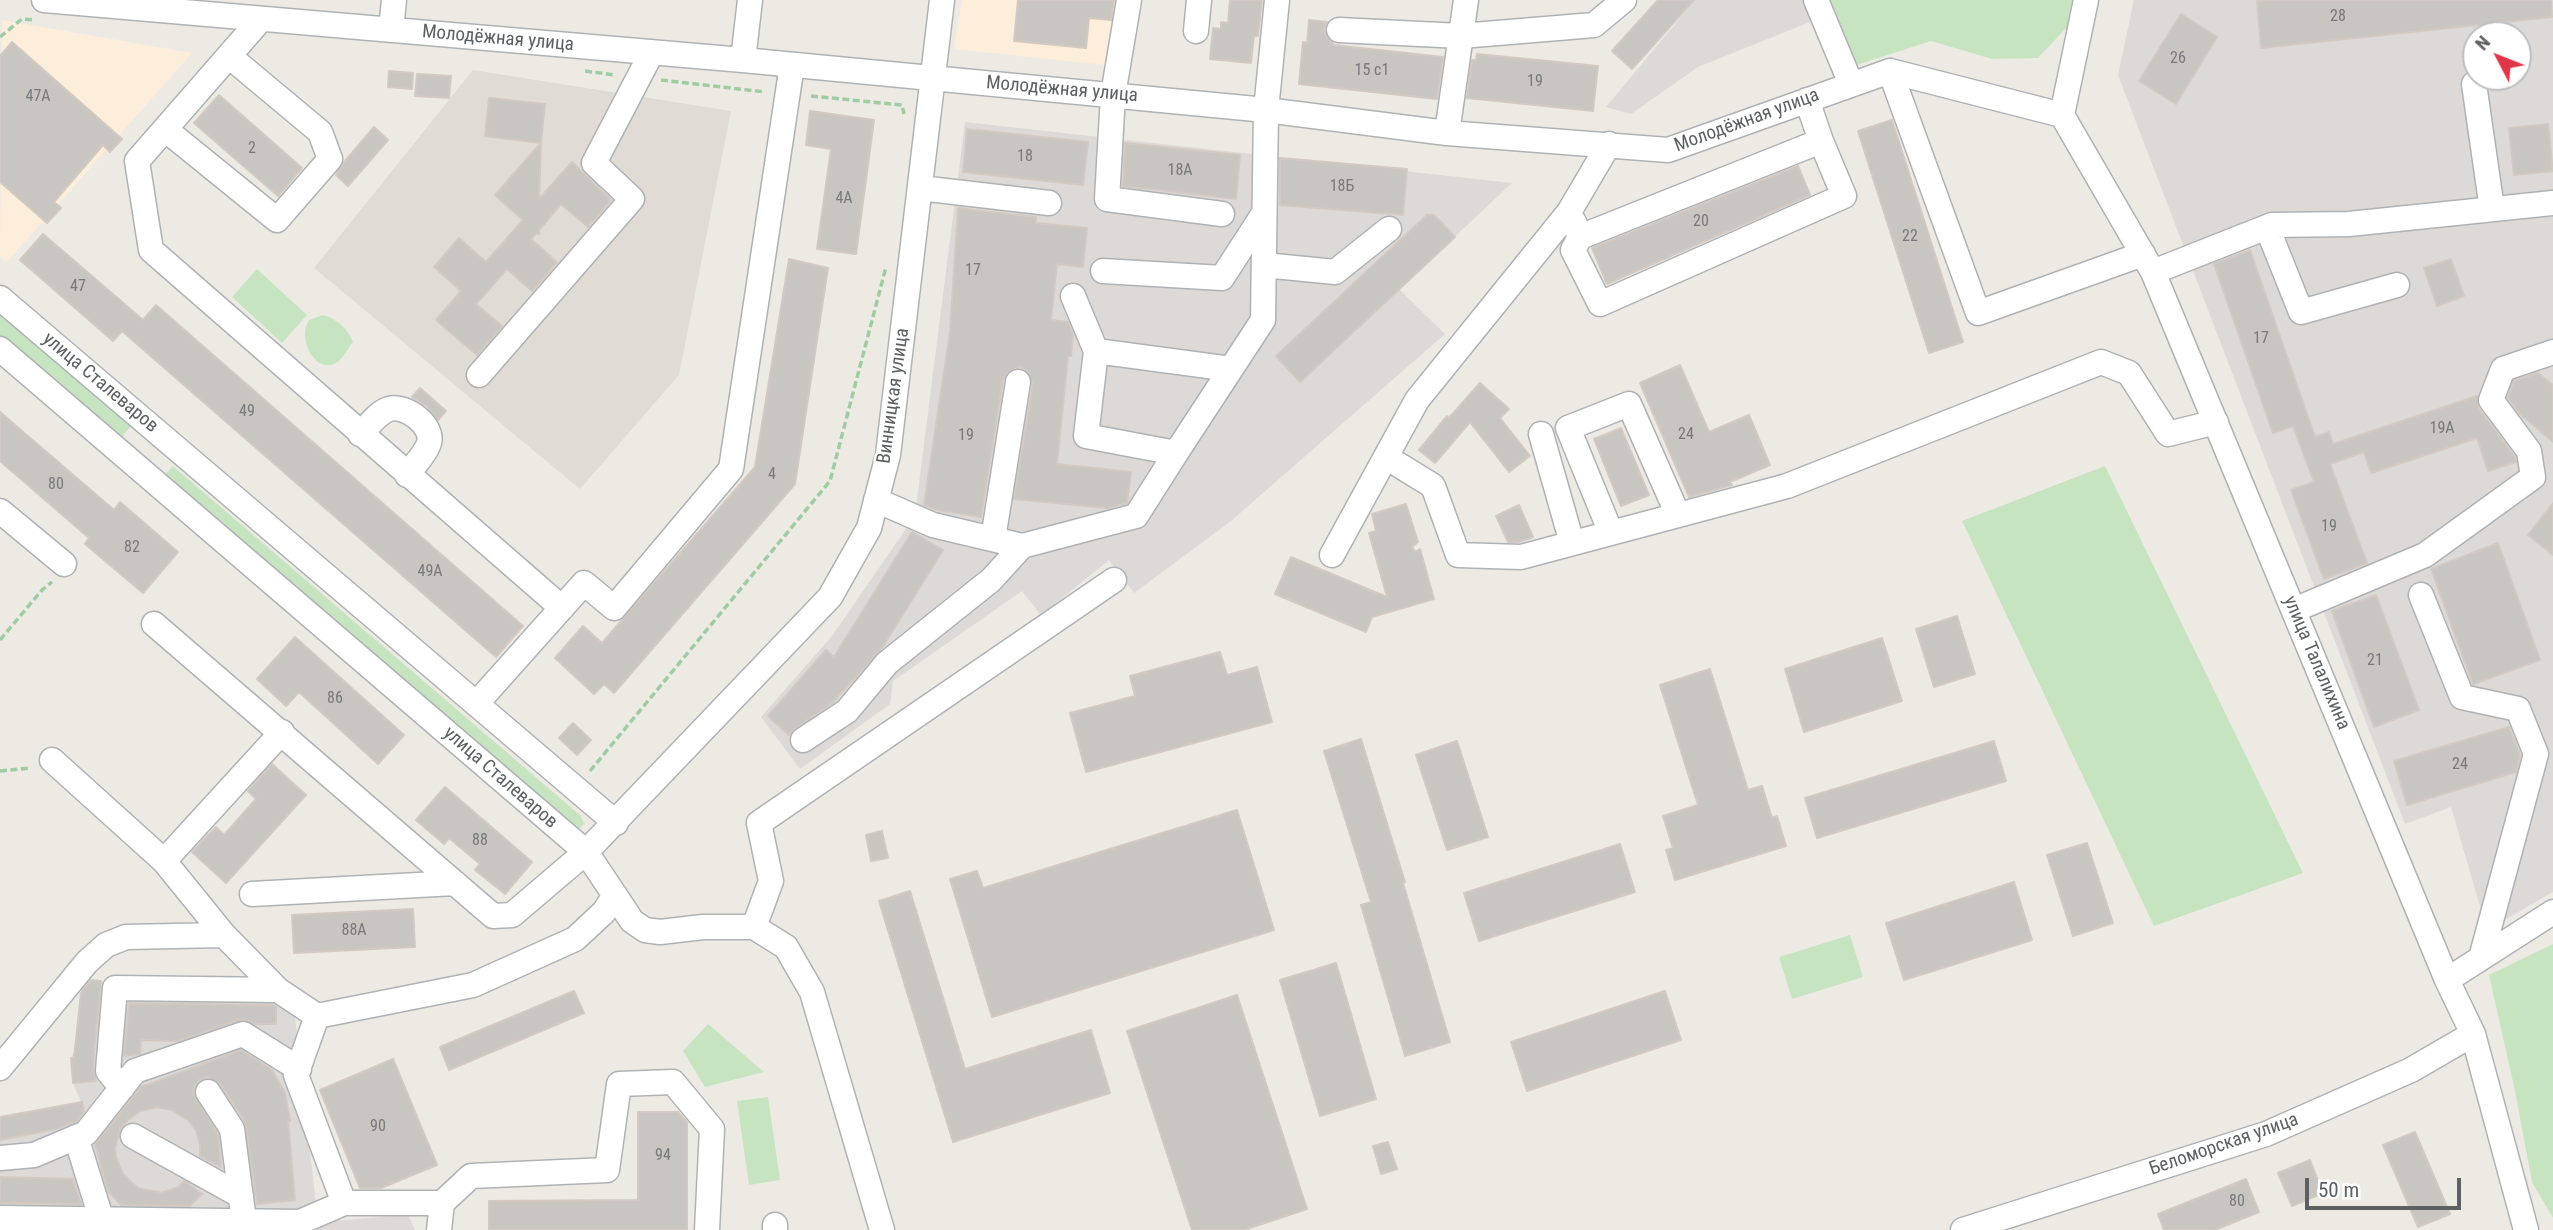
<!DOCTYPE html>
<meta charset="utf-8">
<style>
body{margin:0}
#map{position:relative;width:2553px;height:1230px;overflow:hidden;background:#edeae4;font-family:"Roboto Condensed",sans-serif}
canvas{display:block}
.north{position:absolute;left:2462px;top:21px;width:70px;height:70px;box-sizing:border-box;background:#fff;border:2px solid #bebfc1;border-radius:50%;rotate:312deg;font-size:19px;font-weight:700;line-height:28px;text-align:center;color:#5c6063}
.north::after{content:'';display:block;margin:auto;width:24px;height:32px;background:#e13647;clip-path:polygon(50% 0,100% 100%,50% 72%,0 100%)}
.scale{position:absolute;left:2305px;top:1178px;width:156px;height:32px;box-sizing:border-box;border:4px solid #5c6063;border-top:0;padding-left:9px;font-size:21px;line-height:24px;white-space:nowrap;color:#5c6063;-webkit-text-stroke:5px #fff;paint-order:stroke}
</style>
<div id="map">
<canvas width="2553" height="1230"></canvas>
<div class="north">N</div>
<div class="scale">50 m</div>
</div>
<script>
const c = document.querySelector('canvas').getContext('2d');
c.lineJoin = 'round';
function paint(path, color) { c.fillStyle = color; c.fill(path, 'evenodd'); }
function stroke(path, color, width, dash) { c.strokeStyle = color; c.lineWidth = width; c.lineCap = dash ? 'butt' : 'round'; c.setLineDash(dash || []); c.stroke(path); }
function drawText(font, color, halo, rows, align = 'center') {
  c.font = font + ' "Roboto Condensed",sans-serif'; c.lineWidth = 5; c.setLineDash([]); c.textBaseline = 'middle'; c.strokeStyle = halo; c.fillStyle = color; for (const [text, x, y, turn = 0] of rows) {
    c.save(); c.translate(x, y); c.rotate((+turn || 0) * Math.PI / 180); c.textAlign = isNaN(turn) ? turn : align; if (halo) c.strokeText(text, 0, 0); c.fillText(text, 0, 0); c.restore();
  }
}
const commercial = new Path2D(`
 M962,0H1120L1114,66L954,49Z
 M2,20L192,53L6,263L0,257Z`);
const industrial = new Path2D(`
 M1695,0H1865L1698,67L1631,114L1606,107Z
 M2134,0H2553V892L2487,930L2451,807L2405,824L2118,75ZM2476,35H2518V77H2476Z
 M965,122L1512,183L1399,289L1445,334L1231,521L1134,593L1109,560L1041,615L1022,591L893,681L890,704L800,769L761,717L832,636L908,526L916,507Z
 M82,980L293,1000L318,1222L408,1215L415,1230H0V1117L81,1102L73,1083L71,1058L74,1052Z`);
const education = new Path2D(`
 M473,70L731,111L679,375L580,489L314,268Z`);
const green = new Path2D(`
 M1826,0H2084L2082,11L2038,58L1992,59L1931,41L1844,69Z
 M257,269L307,315L282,343L232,297Z
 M0,310L133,424L117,442L0,342Z
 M323,315C336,318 349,330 353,342C348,348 342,361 334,364C314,372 297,338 309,320Z
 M173,466L581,816L584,824L576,831L161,479Z
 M2105,466L2303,873L2154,926L1962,521Z
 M1850,935L1863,977L1792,999L1779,957Z
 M2553,944V1218L2532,1182L2515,1091L2489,975Z
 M708,1024L764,1072L705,1087L683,1051Z
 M768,1097L780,1180L749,1185L737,1101Z`);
const building = new Path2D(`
 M1018,0H1114L1111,20L1089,18L1086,48L1014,41Z
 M1230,0H1262L1258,36H1254L1251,63L1210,59L1213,28L1221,29V22L1228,23Z
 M1658,0H1694L1632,69L1612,51Z
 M2269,0H2551L2552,17L2261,48L2257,1Z
 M2181,14L2217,37L2176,104L2139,81Z
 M1309,20L1327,22L1324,29L1326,36L1334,45L1443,57L1437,99L1299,84L1303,42L1307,43Z
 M12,42L122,139L110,152L103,145L54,202L61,208L47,223L0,182V56Z
 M1477,54L1598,66L1593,111L1467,98L1472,60H1476Z
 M389,71L413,73L412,89L388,87Z
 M417,74L451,76L449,98L415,96Z
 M219,95L302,168L278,196L194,123Z
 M489,98L545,104L541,143L485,136Z
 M810,111L874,120L856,254L817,249L831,149L806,145Z
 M1892,120L1963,342L1929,353L1858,131Z
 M2548,124L2553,171L2514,175L2509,128Z
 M374,127L388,140L348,186L336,175L345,161Z
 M967,129L1088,142L1083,185L963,172Z
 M541,143L539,199L572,162L611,200L588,227L561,204L539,230V234L537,232L531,239L557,262L532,291L507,269L476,304L502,326L477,355L436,320L461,291L434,267L459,238L486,262L523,220L495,195Z
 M1125,143L1240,155L1236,199L1123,186Z
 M1280,158L1407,169L1403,215L1280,205Z
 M1798,166L1810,195L1607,284L1592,248Z
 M958,208L1036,217V223L1087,228L1083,267L1057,264L1051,320L1068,322L1073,335L1071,356H1068L1057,464L1131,472L1127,503L1107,508L1014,499L1033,384L1028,371L1020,367L1007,372L1003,380L981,517L937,510L924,505L950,332Z
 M1427,215H1434L1455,237L1300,382L1276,356Z
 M43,234L143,320L156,305L523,626L496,657L122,331L113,341L20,260Z
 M2250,250L2315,437L2329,432L2333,444L2477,396L2479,409L2515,457L2516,462L2488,471L2477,438L2371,473L2364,452L2330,464L2367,563L2324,579L2291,490L2314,482L2293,426L2273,433L2214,264Z
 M789,259L828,268L795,484L614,693L604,684L594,694L555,658L583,626L602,643L755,467Z
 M2451,259L2464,296L2437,306L2424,268Z
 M1680,365L1709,432L1749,415L1770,465L1730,482L1732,485L1689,497L1640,383Z
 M2538,373L2553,385V442L2519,413L2508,398L2514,381Z
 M1480,383L1509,409L1500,418L1530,456L1509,472L1470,422L1435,463L1419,450L1447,416L1449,418Z
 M420,388L446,411L438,420L427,406L412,397Z
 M0,412L114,510L120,502L178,552L143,593L85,544L89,538L0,461Z
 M1621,428L1649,495L1621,506L1594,439Z
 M2553,503V555L2528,535Z
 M1406,504L1418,542L1412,547L1415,552L1420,549L1434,599L1372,617L1366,632L1275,594L1291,557L1387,597L1369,533L1376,531L1372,514Z
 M1519,505L1533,537L1519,542H1508L1496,516Z
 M912,532L943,550L882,648L832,703L795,728L789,735L768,716L826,650L834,657Z
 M2498,543L2540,660L2473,684L2431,569Z
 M2376,595L2419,710L2374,727L2332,611Z
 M1957,616L1975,674L1934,687L1916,629Z
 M295,637L404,735L378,764L299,692L286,706L257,679Z
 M1882,638L1902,701L1804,732L1785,669Z
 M1220,652L1227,675L1257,667L1272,722L1086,772L1070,713L1135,696L1130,676Z
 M1710,669L1748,790L1762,786L1772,818L1777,816L1786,846L1675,880L1666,850L1673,848L1663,816L1698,805L1660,685Z
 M573,723L591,740L577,755L559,738Z
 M2509,727L2520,755L2516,772L2407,805L2394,761Z
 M1361,739L1405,882L1403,883L1450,1042L1405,1056L1361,905L1371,902L1324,751Z
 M1457,741L1488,837L1447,850L1416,755Z
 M1994,741L2006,781L1817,838L1805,798Z
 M272,764L306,795L226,883L192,852L216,827L224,835L256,799L248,791Z
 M445,787L532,862L505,894L475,870L480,864L449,838L444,844L416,820Z
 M1237,810L1274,930L992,1017L950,879L977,871L983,888Z
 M882,831L888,858L871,861L866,835Z
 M2087,843L2113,923L2073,936L2047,855Z
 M1620,844L1635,892L1479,941L1464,893Z
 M2014,882L2032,940L1904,980L1886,923Z
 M910,891L965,1069L1091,1030L1110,1093L953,1142L879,901Z
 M413,909L415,947L294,953L292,915Z
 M1336,963L1376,1099L1320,1116L1280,980Z
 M91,980L101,981L94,1052L93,1070L96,1081L73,1083L71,1058H74L81,993Z
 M574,991L584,1013L449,1070L440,1047Z
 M1665,991L1681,1040L1527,1091L1511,1042Z
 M1237,995L1307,1209L1244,1230H1192L1127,1031Z
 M129,1003L273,1005L276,1007V1024H254L245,1019L239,1020L178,1041L141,1040L140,1054L124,1056Z
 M241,1050L272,1070L285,1093L290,1121H288L295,1200L257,1204L245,1121L220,1084L208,1077L199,1080L195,1086L193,1093L218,1134L221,1167L200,1156V1144L196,1130L188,1120L171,1110L157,1107L140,1111L128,1120L120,1129L115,1148L116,1157L123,1174L138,1188L161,1193L179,1187L184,1181L202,1194L190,1206L121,1205L108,1191L95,1144L141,1087Z
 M393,1059L437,1165L381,1188H360L320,1090Z
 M82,1102L84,1112L77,1121L56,1129L0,1140V1117Z
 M638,1112H678L687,1122V1230H489V1201L638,1200Z
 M2415,1132L2450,1214L2418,1227L2383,1145Z
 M1388,1142L1397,1169L1381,1174L1373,1146Z
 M2310,1160L2323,1193L2292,1206L2278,1173Z
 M0,1177L73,1179L81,1204L0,1203Z
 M2246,1179L2259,1212L2215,1230H2164L2158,1214Z`);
const path = new Path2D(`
 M0,37L22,19L34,20
 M585,71L615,75
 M661,80L765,92
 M811,96L902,105L904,114
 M0,640L42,590L52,582
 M0,771L31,768
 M590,771L830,481L886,267`);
const minor = new Path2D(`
 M44,0L743,60L1266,110L1447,133L1668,150L1890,71L2062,115
 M1129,0L1113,95L1107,199L1222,214
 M1816,0L1851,84
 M261,19L137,161L151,250L562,608
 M391,30L394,0
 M1339,30L1461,36L1594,25L1624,0
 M1196,31L1199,0
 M743,60L750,0
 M1890,71L1978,313L2143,254
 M2474,84L2492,209
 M2062,115L2153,272L2447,980L2473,1034L2526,1230
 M2062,115L2086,0
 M166,130L277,220L330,159L320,132L229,56
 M1447,133L1466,0
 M920,188L1049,203
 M1574,222L1580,237L1821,141L1807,100
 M2267,227L2301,312L2397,285
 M1580,237L1573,250L1600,304L1844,196L1821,141
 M1264,265L1335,272L1389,229
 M1103,271L1222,278L1264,213
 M2153,272L2272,225L2349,224L2553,203
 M1073,296L1096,351
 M0,298L616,823
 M0,349L586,852L632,921L645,930L660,932L703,927H754L786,947L812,992L882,1230
 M1231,369L1096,351L1086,436L1176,453L1263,320L1266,110L1277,0
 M479,375L632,199L594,163L652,52
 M360,434C369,426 377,413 389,409C405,404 434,425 429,443C426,454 413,466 407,475
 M1541,434L1572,543
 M1386,457L1433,486L1458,555L1521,557L1787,486L2101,362L2129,373L2168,434L2216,422
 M0,511L64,564
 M1611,533L1568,428L1629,404L1678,515
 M993,539L1018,382
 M1022,546L1136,516L1176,453
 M1332,555L1417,400L1569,212L1609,144
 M2421,595L2462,697L2518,709L2536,754L2481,958
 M2294,610L2425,555L2533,477L2529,451L2491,400L2503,369L2553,352
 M154,624L493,916L512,915L586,852L830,597L869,528L888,455L942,0
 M476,704L584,583L614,608L731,469L792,65
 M803,740L847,711L887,663L991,580L1022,546L933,525L876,500
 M52,760L164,861L224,935L278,990L317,1016
 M164,861L282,732
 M252,894L455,883
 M754,927L771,881L759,823L1114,580
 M2447,980L2553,912
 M0,1068L87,962L106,945L126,937L224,935
 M122,1088L108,1071L115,988L278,990
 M208,1092L232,1129L244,1221
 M133,1136L241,1196
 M76,1137L102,1221
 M0,1158L34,1155L86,1133L135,1071L243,1034L299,1069
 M442,1203L471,1176L607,1170L619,1084L673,1082L712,1129L707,1230
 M0,1218L300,1222L344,1203
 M439,1230L442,1203H344L296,1075L317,1016L473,985L575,939L604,912L615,895
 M775,1230V1225
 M1963,1230L2266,1134L2411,1070L2473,1034`);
const numberNames = [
 ["28",2338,17],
 ["26",2178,59],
 ["15 с1",1372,71],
 ["19",1535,82],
 ["47А",38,97],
 ["2",252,149],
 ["18",1025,157],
 ["18А",1180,171],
 ["18Б",1342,187],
 ["4А",844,199],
 ["20",1701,222],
 ["22",1910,237],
 ["17",973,271],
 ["47",78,287],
 ["17",2261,339],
 ["49",247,412],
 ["19А",2442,429],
 ["24",1686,435],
 ["19",966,436],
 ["4",772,475],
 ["80",56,485],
 ["19",2329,527],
 ["82",132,548],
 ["49А",430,572],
 ["21",2375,661],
 ["86",335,699],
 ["24",2460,765],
 ["88",480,841],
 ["88А",354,931],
 ["90",378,1127],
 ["94",663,1156],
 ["80",2237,1202]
];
const streetNames = [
 ["Молодёжная улица",498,39,5],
 ["Молодёжная улица",1062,90,5],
 ["Молодёжная улица",1747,121,-20],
 ["улица Сталеваров",100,383,40],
 ["Винницкая улица",894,396,-82],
 ["улица Талалихина",2316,663,67],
 ["улица Сталеваров",500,778,41],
 ["Беломорская улица",2224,1145,-19]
];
paint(commercial, '#fceeda');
paint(industrial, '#dcd9d6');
paint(education, '#e0dbd5');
paint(green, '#c7e4c1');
paint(building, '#c9c5c0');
stroke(building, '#d2cac2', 2);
stroke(minor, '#afb2b5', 27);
stroke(path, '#9fcca3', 3.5, [7, 3.5]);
stroke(minor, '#fff', 24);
drawText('16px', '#77797a', null, numberNames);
drawText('19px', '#5c6063', '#fff', streetNames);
</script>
